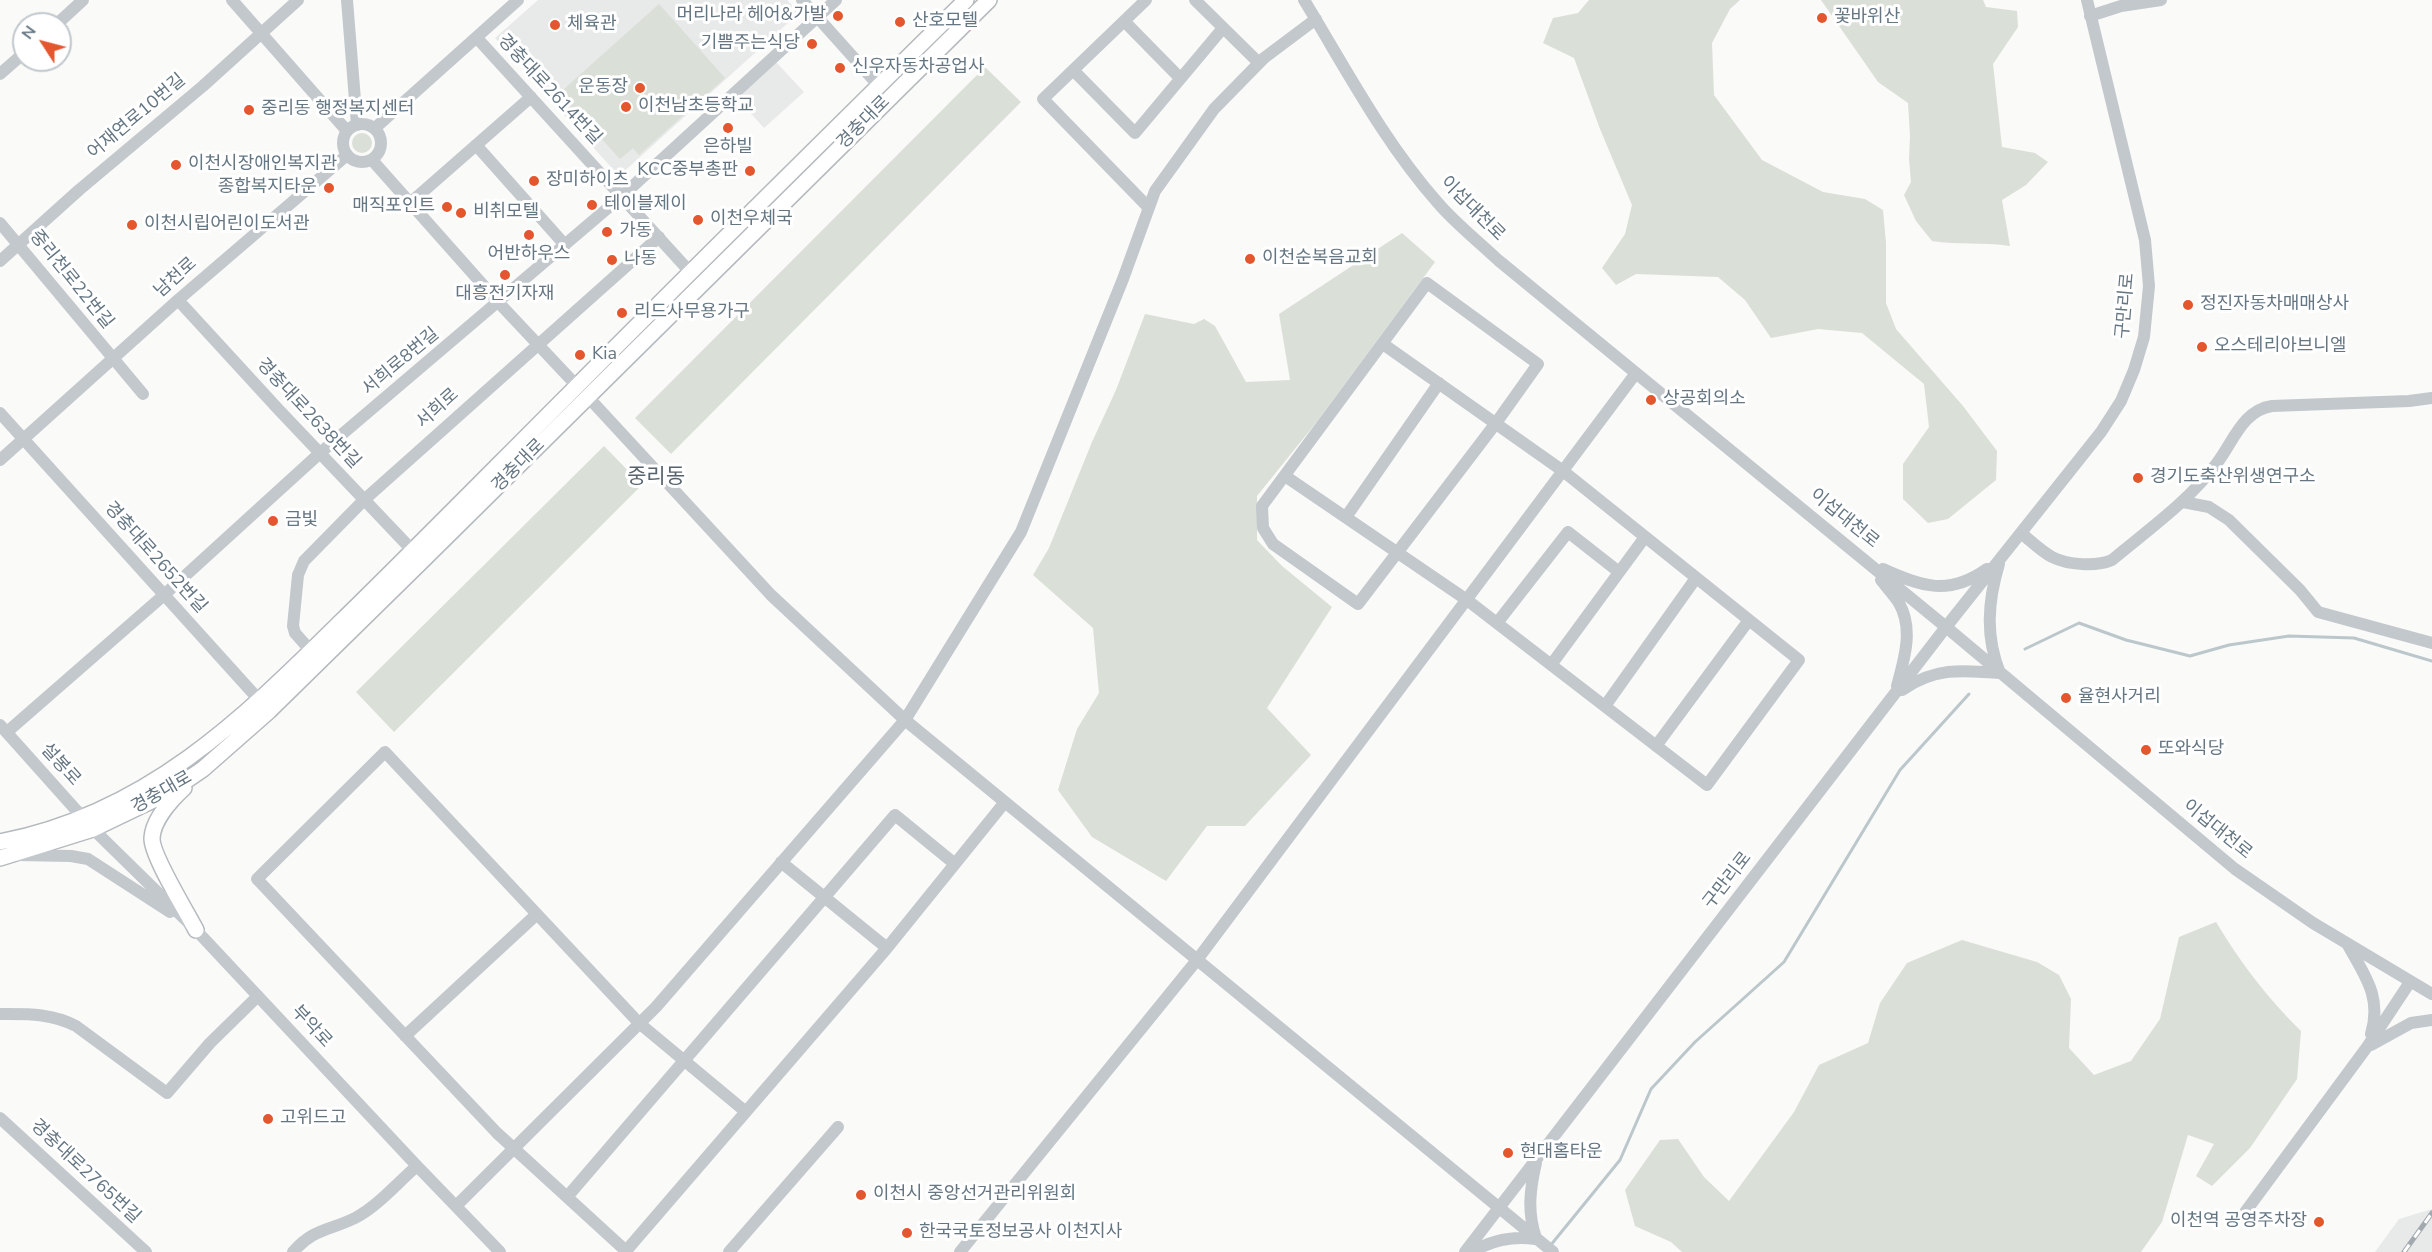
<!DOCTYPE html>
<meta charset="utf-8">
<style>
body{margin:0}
#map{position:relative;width:2432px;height:1252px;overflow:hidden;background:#fafaf8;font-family:"Nunito Sans",sans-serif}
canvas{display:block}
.north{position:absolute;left:12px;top:12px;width:60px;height:60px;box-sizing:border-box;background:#fff;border:2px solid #c1c8cd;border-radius:50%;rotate:306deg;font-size:16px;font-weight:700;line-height:24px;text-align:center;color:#657683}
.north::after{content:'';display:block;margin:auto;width:21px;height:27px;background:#e4572e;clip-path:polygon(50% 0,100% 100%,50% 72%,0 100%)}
</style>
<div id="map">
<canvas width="2432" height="1252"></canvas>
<div class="north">N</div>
</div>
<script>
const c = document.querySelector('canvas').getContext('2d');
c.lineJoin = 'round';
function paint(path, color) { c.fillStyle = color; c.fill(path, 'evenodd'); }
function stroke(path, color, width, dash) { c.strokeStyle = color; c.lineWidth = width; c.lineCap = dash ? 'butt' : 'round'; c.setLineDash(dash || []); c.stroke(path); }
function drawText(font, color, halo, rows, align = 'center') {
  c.font = font + ' "Nunito Sans","Noto Sans KR",sans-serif'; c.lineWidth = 6; c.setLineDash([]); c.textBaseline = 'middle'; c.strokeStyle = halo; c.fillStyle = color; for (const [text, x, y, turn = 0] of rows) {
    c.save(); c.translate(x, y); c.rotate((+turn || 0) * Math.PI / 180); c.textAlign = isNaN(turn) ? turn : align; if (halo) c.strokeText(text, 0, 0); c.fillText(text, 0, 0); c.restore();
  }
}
const built = new Path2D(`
 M538,0H787L799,13L619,176L495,38Z
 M776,62L804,92L764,128L737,98Z
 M2432,1209V1252H2375L2399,1219Z`);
const green = new Path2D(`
 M1589,0H1740L1730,9L1712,43L1714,95L1762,160L1823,192L1865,199L1883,210L1886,243V303L1896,329L1963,406L1997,451L1996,480L1948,519L1928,523L1903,499V464L1929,427L1924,384L1862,333L1818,329L1771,338L1745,300L1718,277L1636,274L1616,285L1602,268L1625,234L1632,205L1600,129L1574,58L1543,43L1553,18L1578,13Z
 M1821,0H1983L1986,7L2017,11L2018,27L1993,64L2002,147L2035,153L2048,162L2026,185L2002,200L2010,246C1984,242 1958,245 1932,241L1916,221L1904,195L1911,182L1909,159L1910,136L1908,103L1878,82Z
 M659,4L725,78L639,155L633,148L620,159L601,138L595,143L554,98Z
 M985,67L1021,102L671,454L635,418Z
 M352 143a10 10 0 1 1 20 0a10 10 0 1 1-20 0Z
 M1402,233L1435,262L1315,424L1257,496V540L1282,566L1332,607L1267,708L1311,755L1245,826H1207L1166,881L1092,837L1058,790L1077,729L1099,693L1093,628L1033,575L1049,548L1092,442L1116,390L1145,314L1194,324L1204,319L1215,326L1246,382L1290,380L1279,314Z
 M604,446L642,485L394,732L356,692Z
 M2216,922C2240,962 2268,999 2301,1031L2297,1079L2250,1148L2212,1186L2196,1176L2214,1144L2188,1135L2162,1222L2141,1252H1682L1671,1242L1635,1226L1625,1190L1660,1140L1678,1139L1704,1177L1729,1201L1794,1112L1819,1065L1868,1043L1880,1003L1907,963L1962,940L2037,962L2059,975L2071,999L2069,1048L2094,1075L2131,1061L2160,1019L2179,937Z`);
const stream = new Path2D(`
 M2025,649L2079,623L2126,640L2190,656L2229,645L2289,636L2354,638L2432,661
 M1550,1246L1620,1160L1651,1089L1695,1042L1784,962L1900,770L1969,694`);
const minor = new Path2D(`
 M232,0L347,131
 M347,0L357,125
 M802,0L879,86
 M1146,0L1043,99L1149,208
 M1195,0L1259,63
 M1304,0C1346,69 1384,142 1438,203C1456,224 1478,241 1498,260L1946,627L2235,869L2313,923L2432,994
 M2090,16L2121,6L2161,0
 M1124,21L1180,78
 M57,24L83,0
 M477,38L691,273
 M1073,70L1135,133L1223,28
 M0,74L24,53
 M343 143a19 19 0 1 1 38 0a19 19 0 1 1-38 0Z
 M375,128L518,0
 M476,145L565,245
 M372,160L499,303L577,386
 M410,203L531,97
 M0,223L143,394
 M0,261L79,190L203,86L298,0
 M1427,283L1538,364L1496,423L1358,604L1273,544L1263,528L1262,506Z
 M178,300L279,410L413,551
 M588,397L771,595L905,720L1553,1252
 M0,413L260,701
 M0,460L178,300L347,155
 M1285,476L1467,600L1707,785L1799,660L1563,471L1383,344
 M2183,502L2209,507L2229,520L2300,590L2318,612L2432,643
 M1346,517L1439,383
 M2021,533C2031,541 2041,551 2052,557C2068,565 2096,567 2112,560C2149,529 2188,502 2217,463C2233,442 2243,410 2272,406L2409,401L2432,398
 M1883,569C1922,587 1949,596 1987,569
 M1881,580C1887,588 1894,595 1899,603C1914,629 1904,660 1897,686
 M1497,623L1568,532L1619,572
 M311,651L295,633L293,626L298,575L304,561L364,500L659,237
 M1551,665L1645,537
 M1902,690C1935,667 1963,670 2000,673C1985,636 1988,601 1999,564
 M1605,706L1696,578
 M0,725L93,829L196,930L417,1166L500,1252
 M7,732L164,595L320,453L622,196L836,0
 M1656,746L1749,620
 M17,855L71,856L88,859L170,912
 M781,862L887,948
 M2348,945C2365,976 2382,997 2371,1034
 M0,1014C28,1014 51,1013 76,1026L167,1093L210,1043L258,996
 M405,1036L537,914
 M2371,1045L2411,1023L2432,1020
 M746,1112L639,1023L385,752L257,879L497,1133L626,1251L887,948L1005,802
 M0,1118L146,1252
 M567,1197L895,815L955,864
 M456,1206L656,1007L905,720L1021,532L1123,279L1155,191L1214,109L1264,58L1316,19
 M2243,1215L2367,1047L2410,982
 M1536,1238C1527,1212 1530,1189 1536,1163
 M293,1252C314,1228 329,1231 355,1218C378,1206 397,1183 417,1166
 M729,1252L838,1127
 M960,1252L1197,960L1636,373
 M1465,1252L1946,627L2101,432L2121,401L2134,370L2144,337L2149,286L2145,240L2087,0
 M1472,1252C1492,1240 1512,1236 1535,1239`);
const major = new Path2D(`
 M184,788C171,800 153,820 152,838C151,855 187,912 196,930
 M0,842C156,812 254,707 362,601C431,533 500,463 569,394C700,262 833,131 966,0
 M0,858L93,829L168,793L203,769L269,711L421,562L989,0`);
const rail = new Path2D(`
 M2404,1252L2432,1213`);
const markers = [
 [838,16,6,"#e4572e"],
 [1822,18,6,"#e4572e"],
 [900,22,6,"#e4572e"],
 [555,25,6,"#e4572e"],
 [812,44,6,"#e4572e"],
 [840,68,6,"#e4572e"],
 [640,88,6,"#e4572e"],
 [626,107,6,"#e4572e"],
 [249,110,6,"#e4572e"],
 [728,128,6,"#e4572e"],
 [176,165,6,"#e4572e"],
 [750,171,6,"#e4572e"],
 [534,181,6,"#e4572e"],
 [329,188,6,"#e4572e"],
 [592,205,6,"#e4572e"],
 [447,207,6,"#e4572e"],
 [461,213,6,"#e4572e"],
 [698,220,6,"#e4572e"],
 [132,225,6,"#e4572e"],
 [607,232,6,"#e4572e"],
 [529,235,6,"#e4572e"],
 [1250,259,6,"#e4572e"],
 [612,260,6,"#e4572e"],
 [505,275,6,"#e4572e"],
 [2188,305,6,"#e4572e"],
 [622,313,6,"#e4572e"],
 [2202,347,6,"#e4572e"],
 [580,355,6,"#e4572e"],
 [1651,400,6,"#e4572e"],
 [2138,478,6,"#e4572e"],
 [273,521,6,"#e4572e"],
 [2066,698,6,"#e4572e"],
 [2146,750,6,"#e4572e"],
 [268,1119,6,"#e4572e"],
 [1508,1153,6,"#e4572e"],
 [861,1195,6,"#e4572e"],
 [2319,1222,6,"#e4572e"],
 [907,1233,6,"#e4572e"]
];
const poiNames = [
 ["머리나라 헤어&가발",826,16,"right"],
 ["꽃바위산",1834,18],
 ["산호모텔",912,22],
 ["체육관",567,25],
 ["기쁨주는식당",800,44,"right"],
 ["신우자동차공업사",852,68],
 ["운동장",628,88,"right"],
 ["이천남초등학교",638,107],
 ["중리동 행정복지센터",261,110],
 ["은하빌",728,148,"center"],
 ["이천시장애인복지관",188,165],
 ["KCC중부총판",738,171,"right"],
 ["장미하이츠",546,181],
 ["종합복지타운",317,188,"right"],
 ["테이블제이",604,205],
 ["매직포인트",435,207,"right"],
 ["비취모텔",473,213],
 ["이천우체국",710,220],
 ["이천시립어린이도서관",144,225],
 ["가동",619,232],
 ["어반하우스",529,255,"center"],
 ["이천순복음교회",1262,259],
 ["나동",624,260],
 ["대흥전기자재",505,295,"center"],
 ["정진자동차매매상사",2200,305],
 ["리드사무용가구",634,313],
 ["오스테리아브니엘",2214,347],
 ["Kia",592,355],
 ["상공회의소",1663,400],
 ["경기도축산위생연구소",2150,478],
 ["금빛",285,521],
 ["율현사거리",2078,698],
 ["또와식당",2158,750],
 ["고위드고",280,1119],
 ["현대홈타운",1520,1153],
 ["이천시 중앙선거관리위원회",873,1195],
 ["이천역 공영주차장",2307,1222,"right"],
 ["한국국토정보공사 이천지사",919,1233]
];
const streetNames = [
 ["경충대로2614번길",549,90,47],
 ["어재연로10번길",137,117,-40],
 ["경충대로",864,123,-45],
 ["이섭대천로",1472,209,45],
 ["남천로",176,278,-42],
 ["중리천로22번길",71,280,51],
 ["구만리로",2126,306,-85],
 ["서희로8번길",401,362,-40],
 ["서희로",438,409,-42],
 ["경충대로2638번길",308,414,47],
 ["경충대로",519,466,-45],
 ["이섭대천로",1844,519,39],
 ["경충대로2652번길",155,558,48],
 ["설봉로",60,765,48],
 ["경충대로",162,793,-30],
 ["이섭대천로",2217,830,39],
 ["구만리로",1728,881,-52],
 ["부악로",311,1027,47],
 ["경충대로2765번길",85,1172,43]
];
const quarterNames = [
 ["중리동",656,478]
];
paint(built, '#e8e9e9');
paint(green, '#dadfd7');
stroke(stream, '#bbc7cb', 3);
stroke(major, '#b5babe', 18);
stroke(minor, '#c3c8cc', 12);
stroke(major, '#fff', 15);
stroke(rail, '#a2aab0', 5);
stroke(rail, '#fff', 3, [9]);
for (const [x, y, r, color] of markers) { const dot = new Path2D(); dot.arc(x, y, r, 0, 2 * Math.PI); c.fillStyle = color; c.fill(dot); stroke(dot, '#fff', 2); }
drawText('18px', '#657683', '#fff', poiNames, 'left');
drawText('18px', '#657683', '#fff', streetNames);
drawText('21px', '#57646e', '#fff', quarterNames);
</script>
